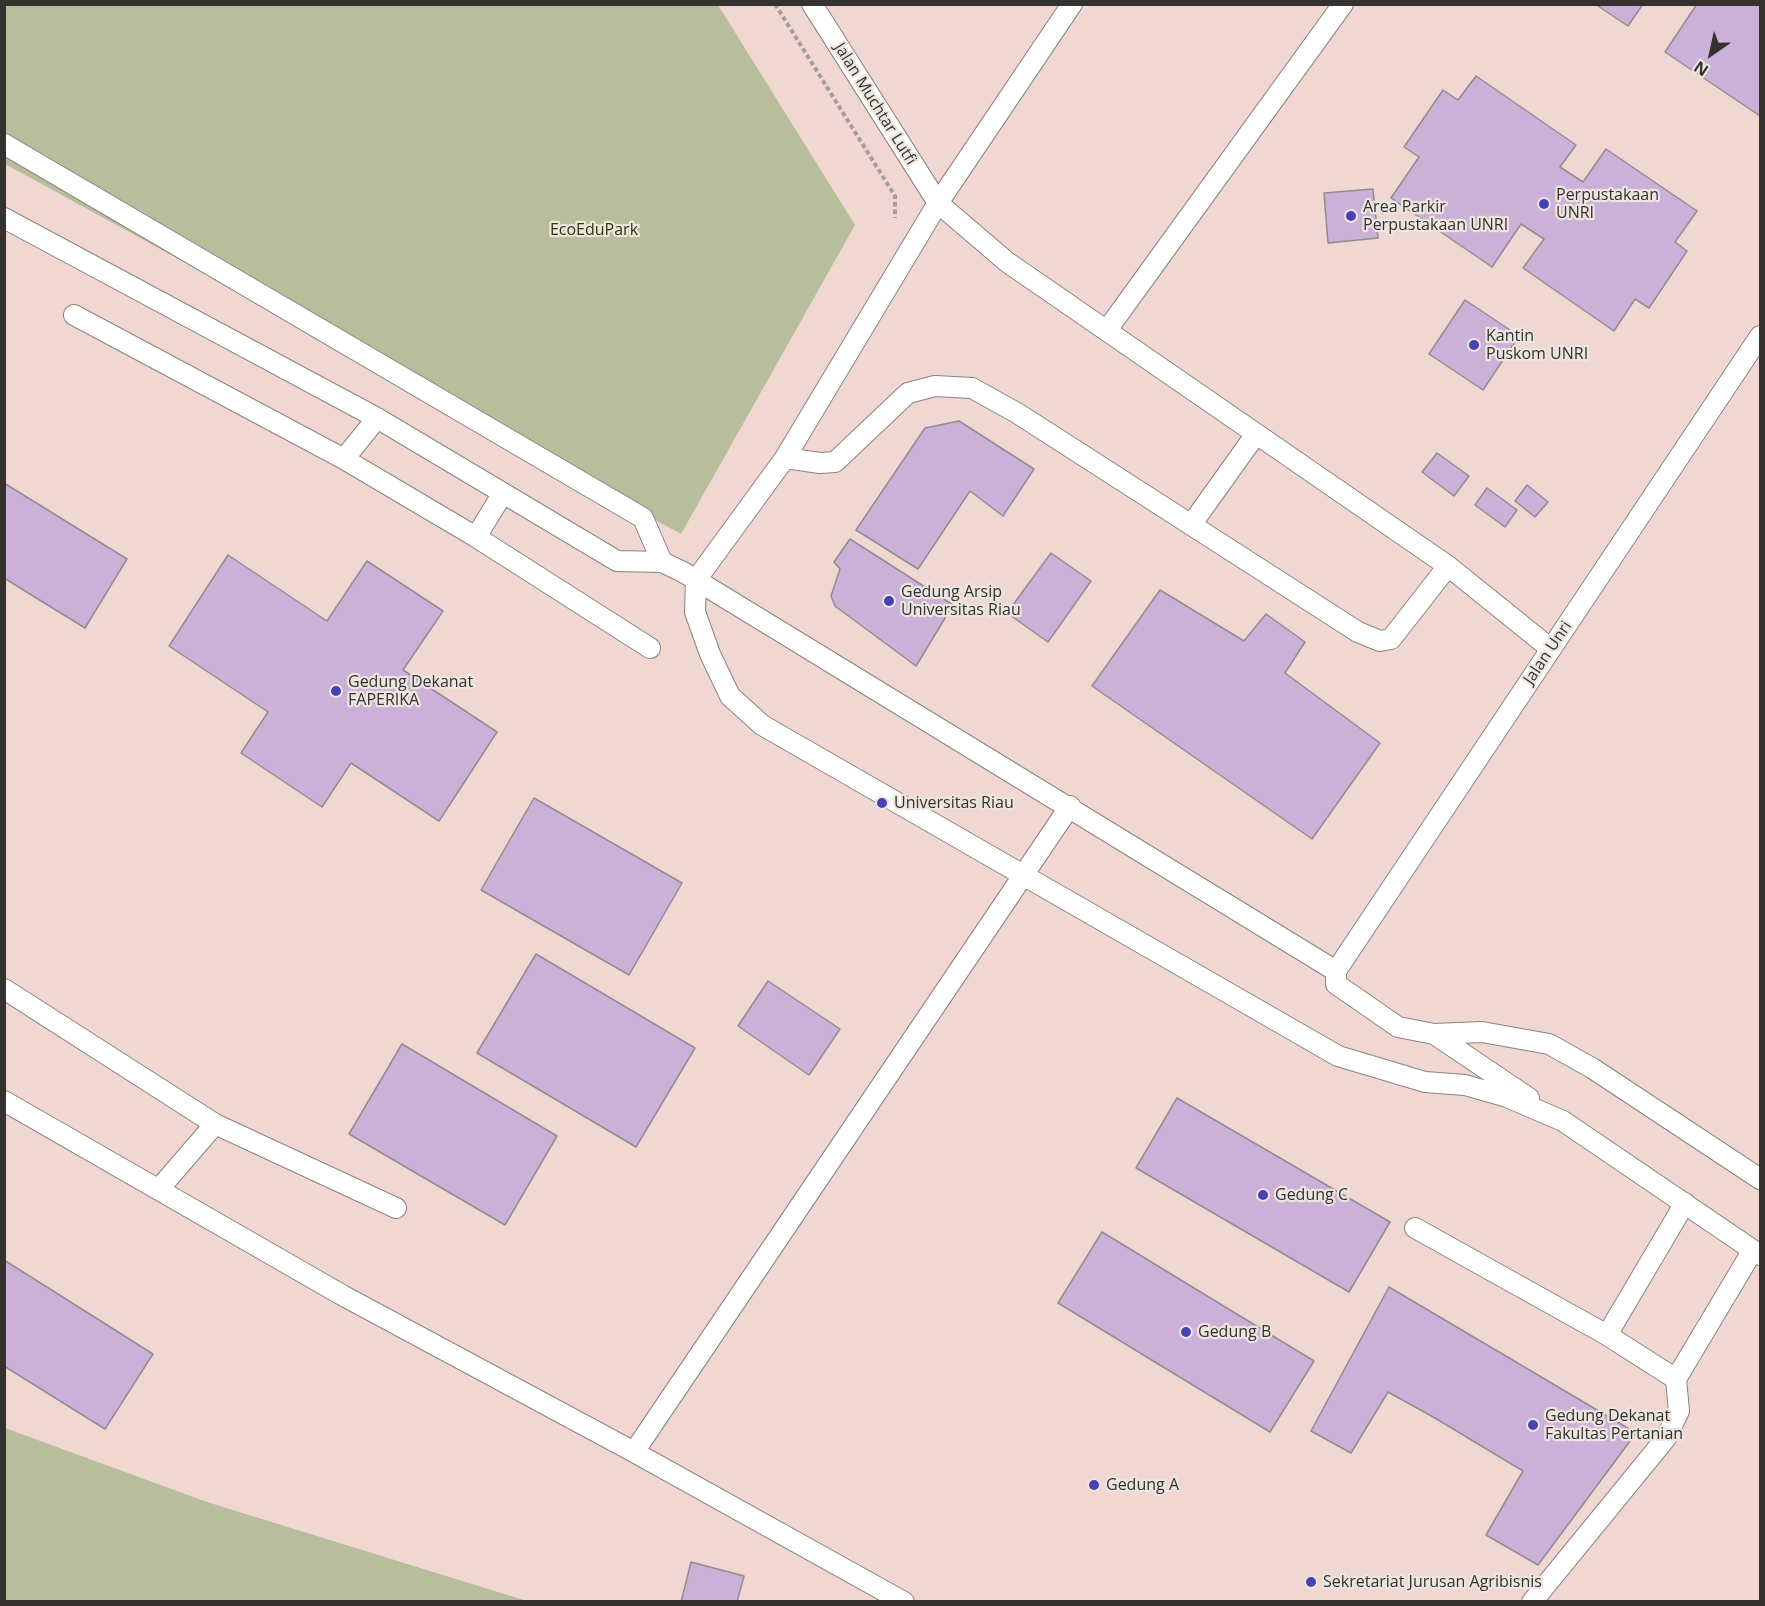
<!DOCTYPE html>
<style>
body{margin:0}
#map{position:relative;width:1765px;height:1606px;overflow:hidden;background:#ede6e0;font-family:"Open Sans",sans-serif}
canvas{display:block}
.frame{position:absolute;inset:0;border:6px solid #34312f;pointer-events:none}
.north{position:absolute;left:1681px;top:24px;width:60px;height:60px;-webkit-text-stroke:4px #ede6e0;paint-order:stroke;rotate:214deg;font-size:16px;font-weight:700;line-height:24px;text-align:center;color:#34312f}
.north::after{content:'';display:block;margin:auto;width:21px;height:27px;background:#34312f;clip-path:polygon(50% 0,100% 100%,50% 72%,0 100%)}
</style>
<div id="map">
<canvas width="1765" height="1606"></canvas>
<div class="frame"></div>
<div class="north">N</div>
</div>
<script>
const c = document.querySelector('canvas').getContext('2d');
c.lineJoin = 'round';
function paint(path, color) { c.fillStyle = color; c.fill(path, 'evenodd'); }
function stroke(path, color, width, dash) { c.strokeStyle = color; c.lineWidth = width; c.lineCap = dash ? 'butt' : 'round'; c.setLineDash(dash || []); c.stroke(path); }
function drawText(font, color, halo, rows, align = 'center') {
  c.font = font + ' "Open Sans",sans-serif'; c.lineWidth = 4.5; c.setLineDash([]); c.textBaseline = 'middle'; c.strokeStyle = halo; c.fillStyle = color; for (const [text, x, y, turn = 0] of rows) {
    c.save(); c.translate(x, y); c.rotate((+turn || 0) * Math.PI / 180); c.textAlign = isNaN(turn) ? turn : align; if (halo) c.strokeText(text, 0, 0); c.fillText(text, 0, 0); c.restore();
  }
}
const education = new Path2D(`
 M5,5H1760V1601L5,1602Z`);
const green = new Path2D(`
 M4,5H718L855,225L681,534L5,164Z
 M5,1428L207,1502L527,1601H5Z`);
const building = new Path2D(`
 M1595,4H1643L1628,26Z
 M1697,4H1760V116L1665,52Z
 M1476,76L1576,145L1560,167L1583,182L1606,149L1697,211L1675,242L1687,251L1649,308L1635,299L1614,331L1523,268L1544,239L1521,224L1492,267L1391,198L1419,157L1404,147L1443,90L1458,100Z
 M1373,189L1378,238L1328,243L1324,193Z
 M1465,300L1519,336L1483,390L1429,354Z
 M959,421L1034,469L1003,516L970,491L918,569L856,530L925,428Z
 M1437,453L1469,476L1454,496L1422,472Z
 M4,483L127,559L85,628L4,578Z
 M1527,485L1548,502L1535,517L1515,501Z
 M1487,488L1517,510L1505,527L1475,505Z
 M850,539L953,605L916,666L835,606L831,596L840,569L834,562Z
 M1051,553L1091,581L1048,642L1007,613Z
 M228,555L327,621L367,561L443,611L403,670L497,732L439,821L351,763L322,807L241,753L268,712L169,646Z
 M1160,590L1244,641L1266,614L1305,642L1285,673L1380,743L1312,839L1092,686Z
 M534,798L682,883L629,975L481,890Z
 M536,954L695,1048L636,1147L477,1053Z
 M768,981L840,1029L809,1075L738,1026Z
 M402,1044L557,1136L505,1225L349,1134Z
 M1177,1098L1390,1222L1349,1292L1136,1168Z
 M1102,1232L1314,1361L1270,1432L1058,1303Z
 M4,1260L153,1354L105,1429L4,1366Z
 M1389,1287L1636,1433L1538,1565L1486,1535L1523,1471L1435,1418L1388,1392L1351,1453L1311,1431Z
 M691,1562L744,1576L737,1602H681Z`);
const path = new Path2D(`
 M775,4L895,196V218`);
const lane = new Path2D(`
 M812,4L938,203L1007,262L1448,566L1551,649
 M1072,4L938,203L785,458L696,580L695,612L710,654L730,696L762,725L1338,1056L1425,1082L1465,1085L1507,1097L1563,1121L1760,1255
 M4,144L643,518L662,562
 M4,218L377,418L617,561L662,562L683,572L1336,971
 M74,315L344,459L476,537L650,648
 M1107,330L1343,4
 M785,458L820,463L835,462L908,393L935,386L972,388L1017,413L1358,632L1380,641L1391,639L1448,566
 M344,459L377,418
 M1191,525L1256,434
 M476,537L503,493
 M1336,971L1760,336
 M1336,971V984L1398,1027L1434,1034L1482,1032L1549,1044L1592,1068L1760,1179
 M4,989L215,1124L396,1208
 M1434,1034L1529,1098
 M4,1101L342,1295L634,1452L904,1602
 M159,1189L215,1124
 M1415,1228L1607,1335L1676,1379L1679,1411L1666,1438L1532,1602
 M1607,1335L1685,1203
 M1676,1379L1753,1250
 M634,1452L1070,806`);
const markers = [
 [1544,204,6,"#4742b8"],
 [1351,216,6,"#4742b8"],
 [1474,345,6,"#4742b8"],
 [889,601,6,"#4742b8"],
 [336,691,6,"#4742b8"],
 [882,803,6,"#4742b8"],
 [1263,1195,6,"#4742b8"],
 [1186,1332,6,"#4742b8"],
 [1533,1425,6,"#4742b8"],
 [1094,1485,6,"#4742b8"],
 [1311,1582,6,"#4742b8"]
];
const streetNames = [
 ["Jalan Muchtar Lutfi",875,104,58],
 ["Jalan Unri",1548,653,-56]
];
const poiNames = [
 ["Perpustakaan",1556,195],
 ["UNRI",1556,213],
 ["Area Parkir",1363,207],
 ["Perpustakaan UNRI",1363,225],
 ["Kantin",1486,336],
 ["Puskom UNRI",1486,354],
 ["Gedung Arsip",901,592],
 ["Universitas Riau",901,610],
 ["Gedung Dekanat",348,682],
 ["FAPERIKA",348,700],
 ["Universitas Riau",894,803],
 ["Gedung C",1275,1195],
 ["Gedung B",1198,1332],
 ["Gedung Dekanat",1545,1416],
 ["Fakultas Pertanian",1545,1434],
 ["Gedung A",1106,1485],
 ["Sekretariat Jurusan Agribisnis",1323,1582]
];
const parkNames = [
 ["EcoEduPark",594,230]
];
paint(education, '#f0d7d1');
paint(green, '#b8bd9b');
paint(building, '#cbb0d7');
stroke(building, '#908c92', 1.5);
stroke(lane, '#8a847f', 22);
stroke(path, '#a39e99', 4, [4.5, 3]);
stroke(lane, '#fff', 20);
for (const [x, y, r, color] of markers) { const dot = new Path2D(); dot.arc(x, y, r, 0, 2 * Math.PI); c.fillStyle = color; c.fill(dot); stroke(dot, '#ede6e0', 2); }
drawText('16px', '#34312f', '#ede6e0', streetNames);
drawText('16px', '#34312f', '#ede6e0', poiNames, 'left');
drawText('16px', '#303400', '#ede6e0', parkNames);
</script>
